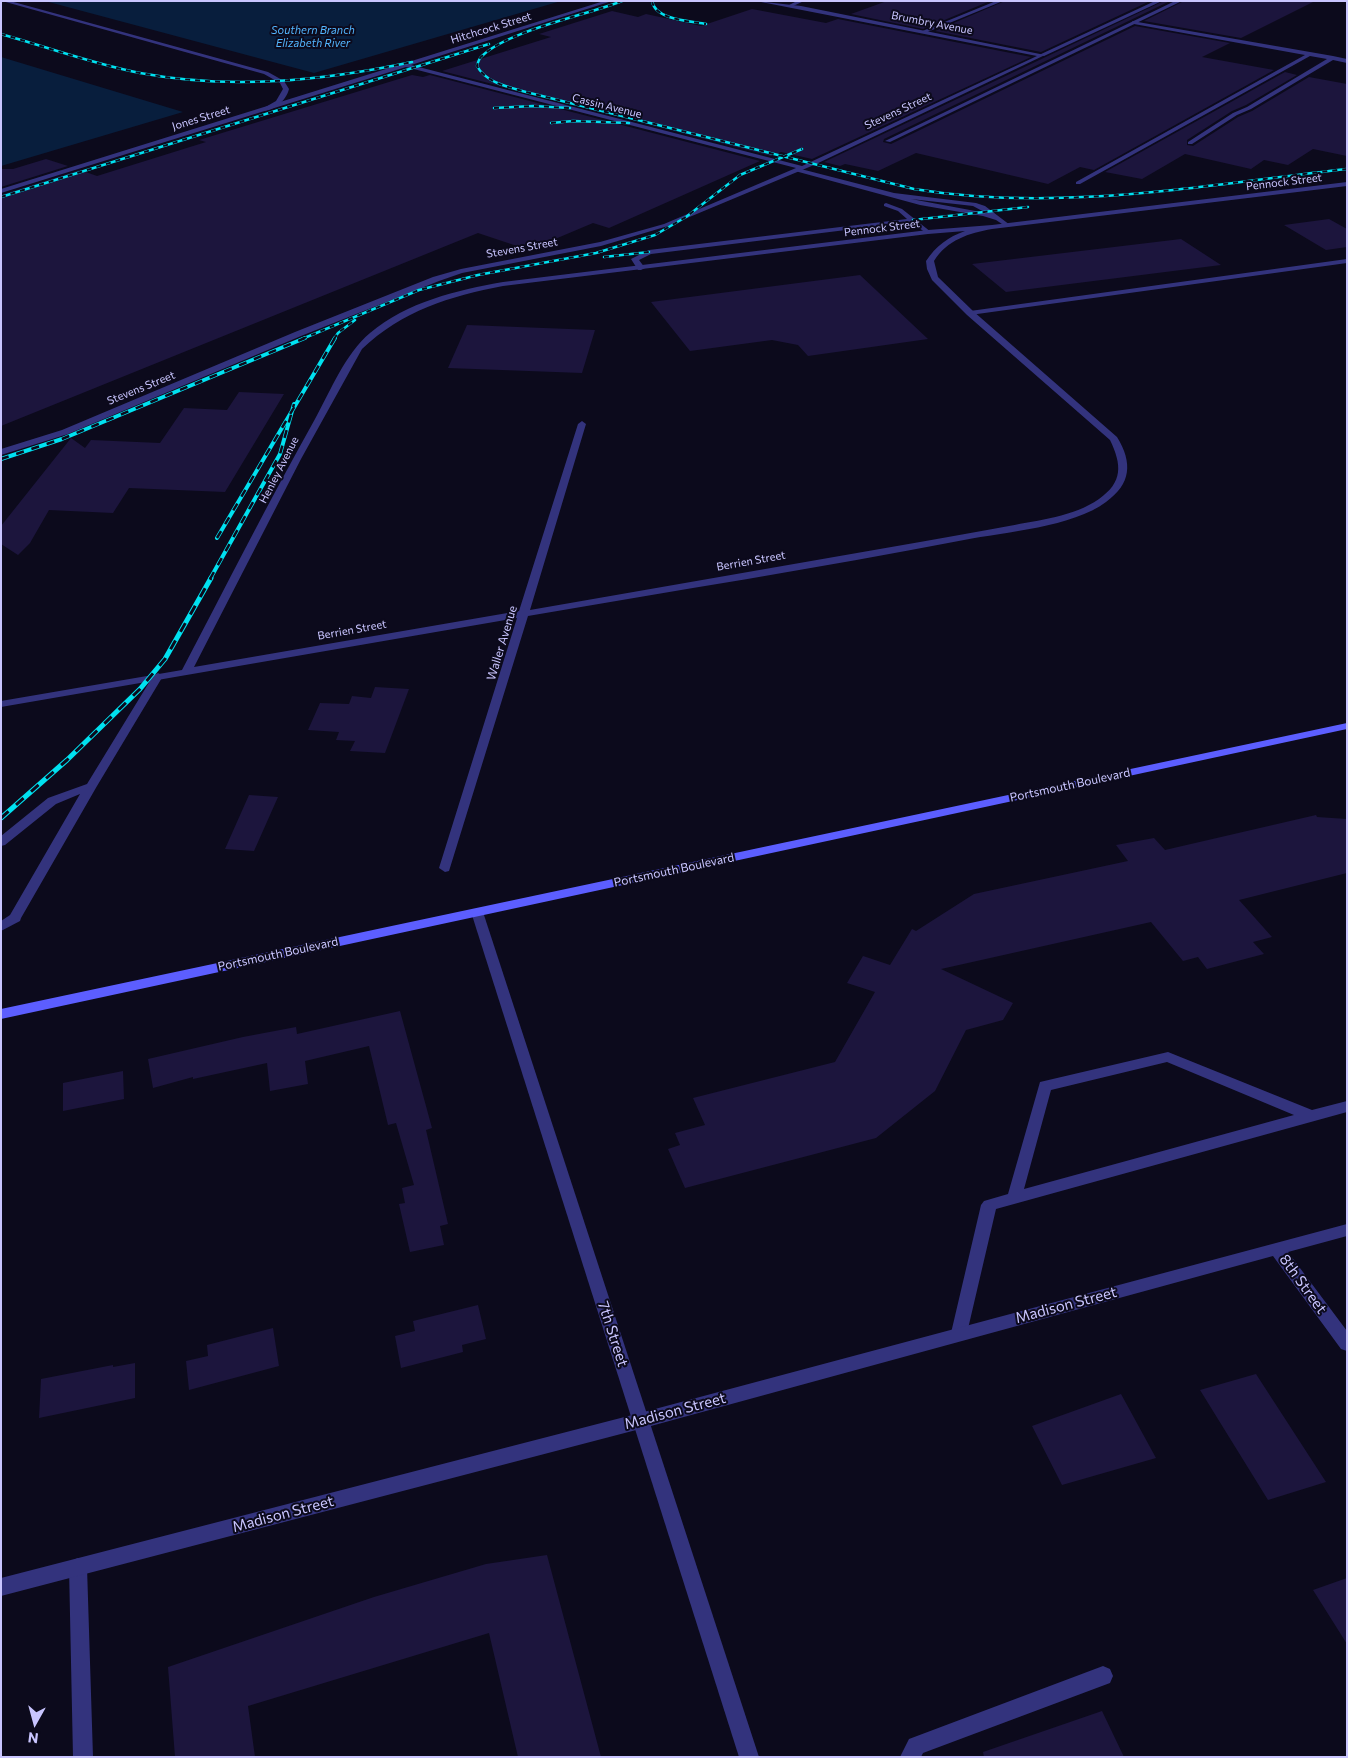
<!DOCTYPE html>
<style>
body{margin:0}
#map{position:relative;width:1348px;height:1758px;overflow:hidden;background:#0c0a1c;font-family:Commissioner,sans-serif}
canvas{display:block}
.frame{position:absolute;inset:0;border:2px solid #c9c5ff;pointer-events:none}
.north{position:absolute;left:10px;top:1698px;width:50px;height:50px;-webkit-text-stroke:4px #0c0a1c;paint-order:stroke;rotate:187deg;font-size:14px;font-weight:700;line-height:20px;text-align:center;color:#c9c5ff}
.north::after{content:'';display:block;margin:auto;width:18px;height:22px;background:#c9c5ff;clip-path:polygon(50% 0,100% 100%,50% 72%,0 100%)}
</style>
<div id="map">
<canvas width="1348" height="1758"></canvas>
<div class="frame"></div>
<div class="north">N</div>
</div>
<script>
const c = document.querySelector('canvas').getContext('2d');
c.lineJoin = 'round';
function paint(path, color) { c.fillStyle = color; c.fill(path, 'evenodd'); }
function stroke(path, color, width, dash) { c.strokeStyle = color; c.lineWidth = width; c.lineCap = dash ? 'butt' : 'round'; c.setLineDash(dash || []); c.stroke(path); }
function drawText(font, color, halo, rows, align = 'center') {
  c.font = font + ' Commissioner,sans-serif'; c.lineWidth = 4; c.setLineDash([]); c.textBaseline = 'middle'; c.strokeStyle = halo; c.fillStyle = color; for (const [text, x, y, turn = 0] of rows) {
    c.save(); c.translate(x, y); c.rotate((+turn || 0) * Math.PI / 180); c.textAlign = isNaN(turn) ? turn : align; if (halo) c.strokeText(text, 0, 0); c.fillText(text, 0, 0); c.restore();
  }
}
const water = new Path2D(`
 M45,1H561L314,73Z
 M1,57L183,112L1,166Z`);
const building = new Path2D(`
 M887,1H990L923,29L851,14Z
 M1005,1H1150L1041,52L935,31Z
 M1164,1H1170L884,139L883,142L891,144L1135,26L1230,43L1202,57L1274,70L1094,170L1080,167L1048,184L916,153L878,171L845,164L840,166L824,162Z
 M1184,1H1315L1241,38L1144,21Z
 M752,9L826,23L838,19L1031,57L812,159L781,152L771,156L442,71L551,37L539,34L612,11L638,17L646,14L701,26Z
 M1285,72L1297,75L1246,105L1232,111L1187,140V145L1193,146L1238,117L1252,111L1309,77L1347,84V156L1313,149L1288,165L1264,160L1251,169L1185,154L1142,179L1105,172Z
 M412,75L423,77L430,75L760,161L609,228L593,223L529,250L478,233L1,426V195L80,170L97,176L206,142L199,140Z
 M46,159L68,166L1,187V169H13Z
 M1329,219L1347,229V247L1326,250L1284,225Z
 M1181,239L1221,265L1006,292L972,264Z
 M860,275L928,339L808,356L798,345L772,340L690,351L651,302Z
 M467,325L595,330L582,373L448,368Z
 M239,392L284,394L225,492L129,488L113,513L49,510L30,543L18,555L1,544V526L71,438L85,448L91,440L160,443L184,408L227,410Z
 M375,687L409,689L385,753L350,751L355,741L336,740L339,732L308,730L320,703L349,704L352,696L371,698Z
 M249,795L278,797L254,851L225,849Z
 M1316,815L1317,817L1347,819V873L1239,900L1272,937L1253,942L1264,954L1207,969L1198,957L1183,961L1151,922L941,969L1013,1003L1003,1020L966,1030L935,1091L876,1138L685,1188L668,1149L680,1145L675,1133L705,1125L693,1098L835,1062L875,992L847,983L863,956L890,965L912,929L916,931L974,894L1128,861L1116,845L1154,838L1165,850Z
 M400,1011L432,1128L426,1130L448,1224L440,1226L444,1245L410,1252L399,1204L405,1203L402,1188L414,1185L396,1123L388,1125L369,1046L305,1061L308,1084L270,1091L267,1063L193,1079V1077L153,1088L148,1059L243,1037L296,1027L297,1034Z
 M123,1071L124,1099L63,1111V1083Z
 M478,1305L486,1339L462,1345L463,1352L401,1368L395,1336L415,1331L413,1321Z
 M273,1328L279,1366L189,1390L186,1361L208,1356L207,1345Z
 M135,1363V1398L39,1418L41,1379L113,1365V1367Z
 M1256,1374L1326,1482L1268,1500L1200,1390Z
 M1121,1394L1156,1458L1062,1485L1032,1426Z
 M547,1555L601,1757H518L489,1633L248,1706L255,1757H175L168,1667L374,1597L486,1564Z
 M1347,1578V1644L1313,1590Z
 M1102,1711L1124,1757H984L983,1752Z`);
const service = new Path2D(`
 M2,1H10L268,72L284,81L289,89C286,101 274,111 262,111V109L276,101L283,89L280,83L264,74Z
 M797,1H804L791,7L787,6Z
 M996,1H1003L925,33L920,32Z
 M1155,1H1162L1044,56L1039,55Z
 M1132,21L1333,56L1347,59V63L1333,60L1251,109L1237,115L1192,144H1188V142L1233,113L1247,107L1327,59L1310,56L1080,184H1076V182L1305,55L1134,24Z
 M797,168L894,193L976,203L985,206L1010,225L1005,226L996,220L983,216L920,205L795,171L794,170ZM911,199L973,206L986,213Z
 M886,203L902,209L931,232L926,233L911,222L651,254L639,260L645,268L641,270H638L631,259L649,250L907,219L898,211L884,206V204Z
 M1347,259V263L970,315L966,313L970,311Z
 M158,673L163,676L97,786L21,918L20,921L1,931V921L10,915L80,794L56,804L5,845L1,846V836L48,798L87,784L153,676Z
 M1168,1052L1312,1110L1347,1101V1112L996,1209L967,1333L965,1338L959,1340L953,1338L951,1333L981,1205L984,1201L1008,1194L1040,1082ZM1167,1062L1294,1115L1024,1189L1051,1090Z
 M78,1558L85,1561L87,1567L93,1757H73L69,1567L71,1561Z
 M1103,1666L1110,1669L1113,1676L1110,1683L923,1753L921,1757H900L909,1739Z`);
const minor = new Path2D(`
 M604,1H612L411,65L802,166L1037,56L756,1L801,6L1045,55L814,165L668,226L601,246L462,273L439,281L301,336L68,434L1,455V449L62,430L295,332L433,277L461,269L600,242L664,224L796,168L406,67L1,193V189Z
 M1175,1H1182L890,142L885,141Z
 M1347,182V186L992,229C969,233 947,240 934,261L938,277L973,311L1117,437C1133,463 1131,484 1106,502C1073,527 1005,532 964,540C819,568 673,591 528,616L449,871L445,872L439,868L517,618L1,707V701L182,670C226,586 269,501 315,419C331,390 345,354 370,333C407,302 457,290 503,282L928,230L992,225ZM965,231C948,237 936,246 926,261L927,269L932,280L967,315L1110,440C1122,465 1123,482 1099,499C1073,517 1039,520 1009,526C980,531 950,537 920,542C790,565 660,587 530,610L586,424L582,421L578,424L519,611L194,667L301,459L362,349C402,311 450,296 503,286L928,234Z
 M1347,1224V1236L1288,1252L1347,1331V1351L1341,1349L1273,1256L640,1429L1,1596V1578L640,1413Z`);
const tertiary = new Path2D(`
 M477,908L483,912L759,1757H739L471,912Z`);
const secondary = new Path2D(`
 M1347,723V729L1,1019V1009Z`);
const railFar2 = new Path2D(`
 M622,1C587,15 507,31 482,56C479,58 478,62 477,66C486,83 509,87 526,92L914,189C1060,213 1201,185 1347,169
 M652,1C655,20 690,21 706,24
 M1,34C47,47 93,64 140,73C231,90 322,81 412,62
 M494,108L533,106L570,108
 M551,123L573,121L629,123
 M1,197L489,44
 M913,220L1028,207
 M604,257L649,252
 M302,339L419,290L478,275L596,253L655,235L686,217L740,175L802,149
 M334,339L338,333L355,320`);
const railFar1 = new Path2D(`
 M1,459L62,439L305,338
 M217,538L335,338
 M210,579L280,454L294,404`);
const rail = new Path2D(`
 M1,818L67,760L140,689L165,659L211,578`);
const farStreetnames = [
 ["Brumbry Avenue",932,23,11],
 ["Hitchcock Street",491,28,-17],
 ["Cassin Avenue",607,106,14],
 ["Stevens Street",898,111,-25],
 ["Jones Street",201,118,-17],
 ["Pennock Street",1284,182,-7],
 ["Pennock Street",882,228,-7],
 ["Stevens Street",522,248,-10],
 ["Stevens Street",141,388,-22],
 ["Henley Avenue",279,470,-63],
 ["Berrien Street",751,561,-10],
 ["Berrien Street",352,630,-10]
];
const farWaternames = [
 ["Southern Branch",313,30],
 ["Elizabeth River",313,43]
];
const streetNames = [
 ["Waller Avenue",502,643,-73],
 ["Portsmouth Boulevard",1070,785,-12],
 ["Portsmouth Boulevard",674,870,-12],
 ["Portsmouth Boulevard",278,954,-12]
];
const nearStreetnames = [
 ["8th Street",1303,1284,54],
 ["Madison Street",1066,1305,-15],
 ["7th Street",613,1334,72],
 ["Madison Street",675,1411,-15],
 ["Madison Street",283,1514,-15]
];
paint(water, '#081e3d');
paint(building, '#1c153d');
paint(service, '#33337d');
paint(minor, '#33337d');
paint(tertiary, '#33337d');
paint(secondary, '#5c5eff');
stroke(railFar2, '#00e1f0', 2.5);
stroke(railFar1, '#00e1f0', 4);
stroke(rail, '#00e1f0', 5);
stroke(railFar2, '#0c0a1c', 2, [5]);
stroke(railFar1, '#0c0a1c', 2.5, [8]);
stroke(rail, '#0c0a1c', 3, [10]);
drawText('11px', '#c9c5ff', '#0c0a1c', farStreetnames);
drawText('italic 11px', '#53b6ff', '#0c0a1c', farWaternames);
drawText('12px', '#c9c5ff', '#0c0a1c', streetNames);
drawText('15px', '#c9c5ff', '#0c0a1c', nearStreetnames);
</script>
